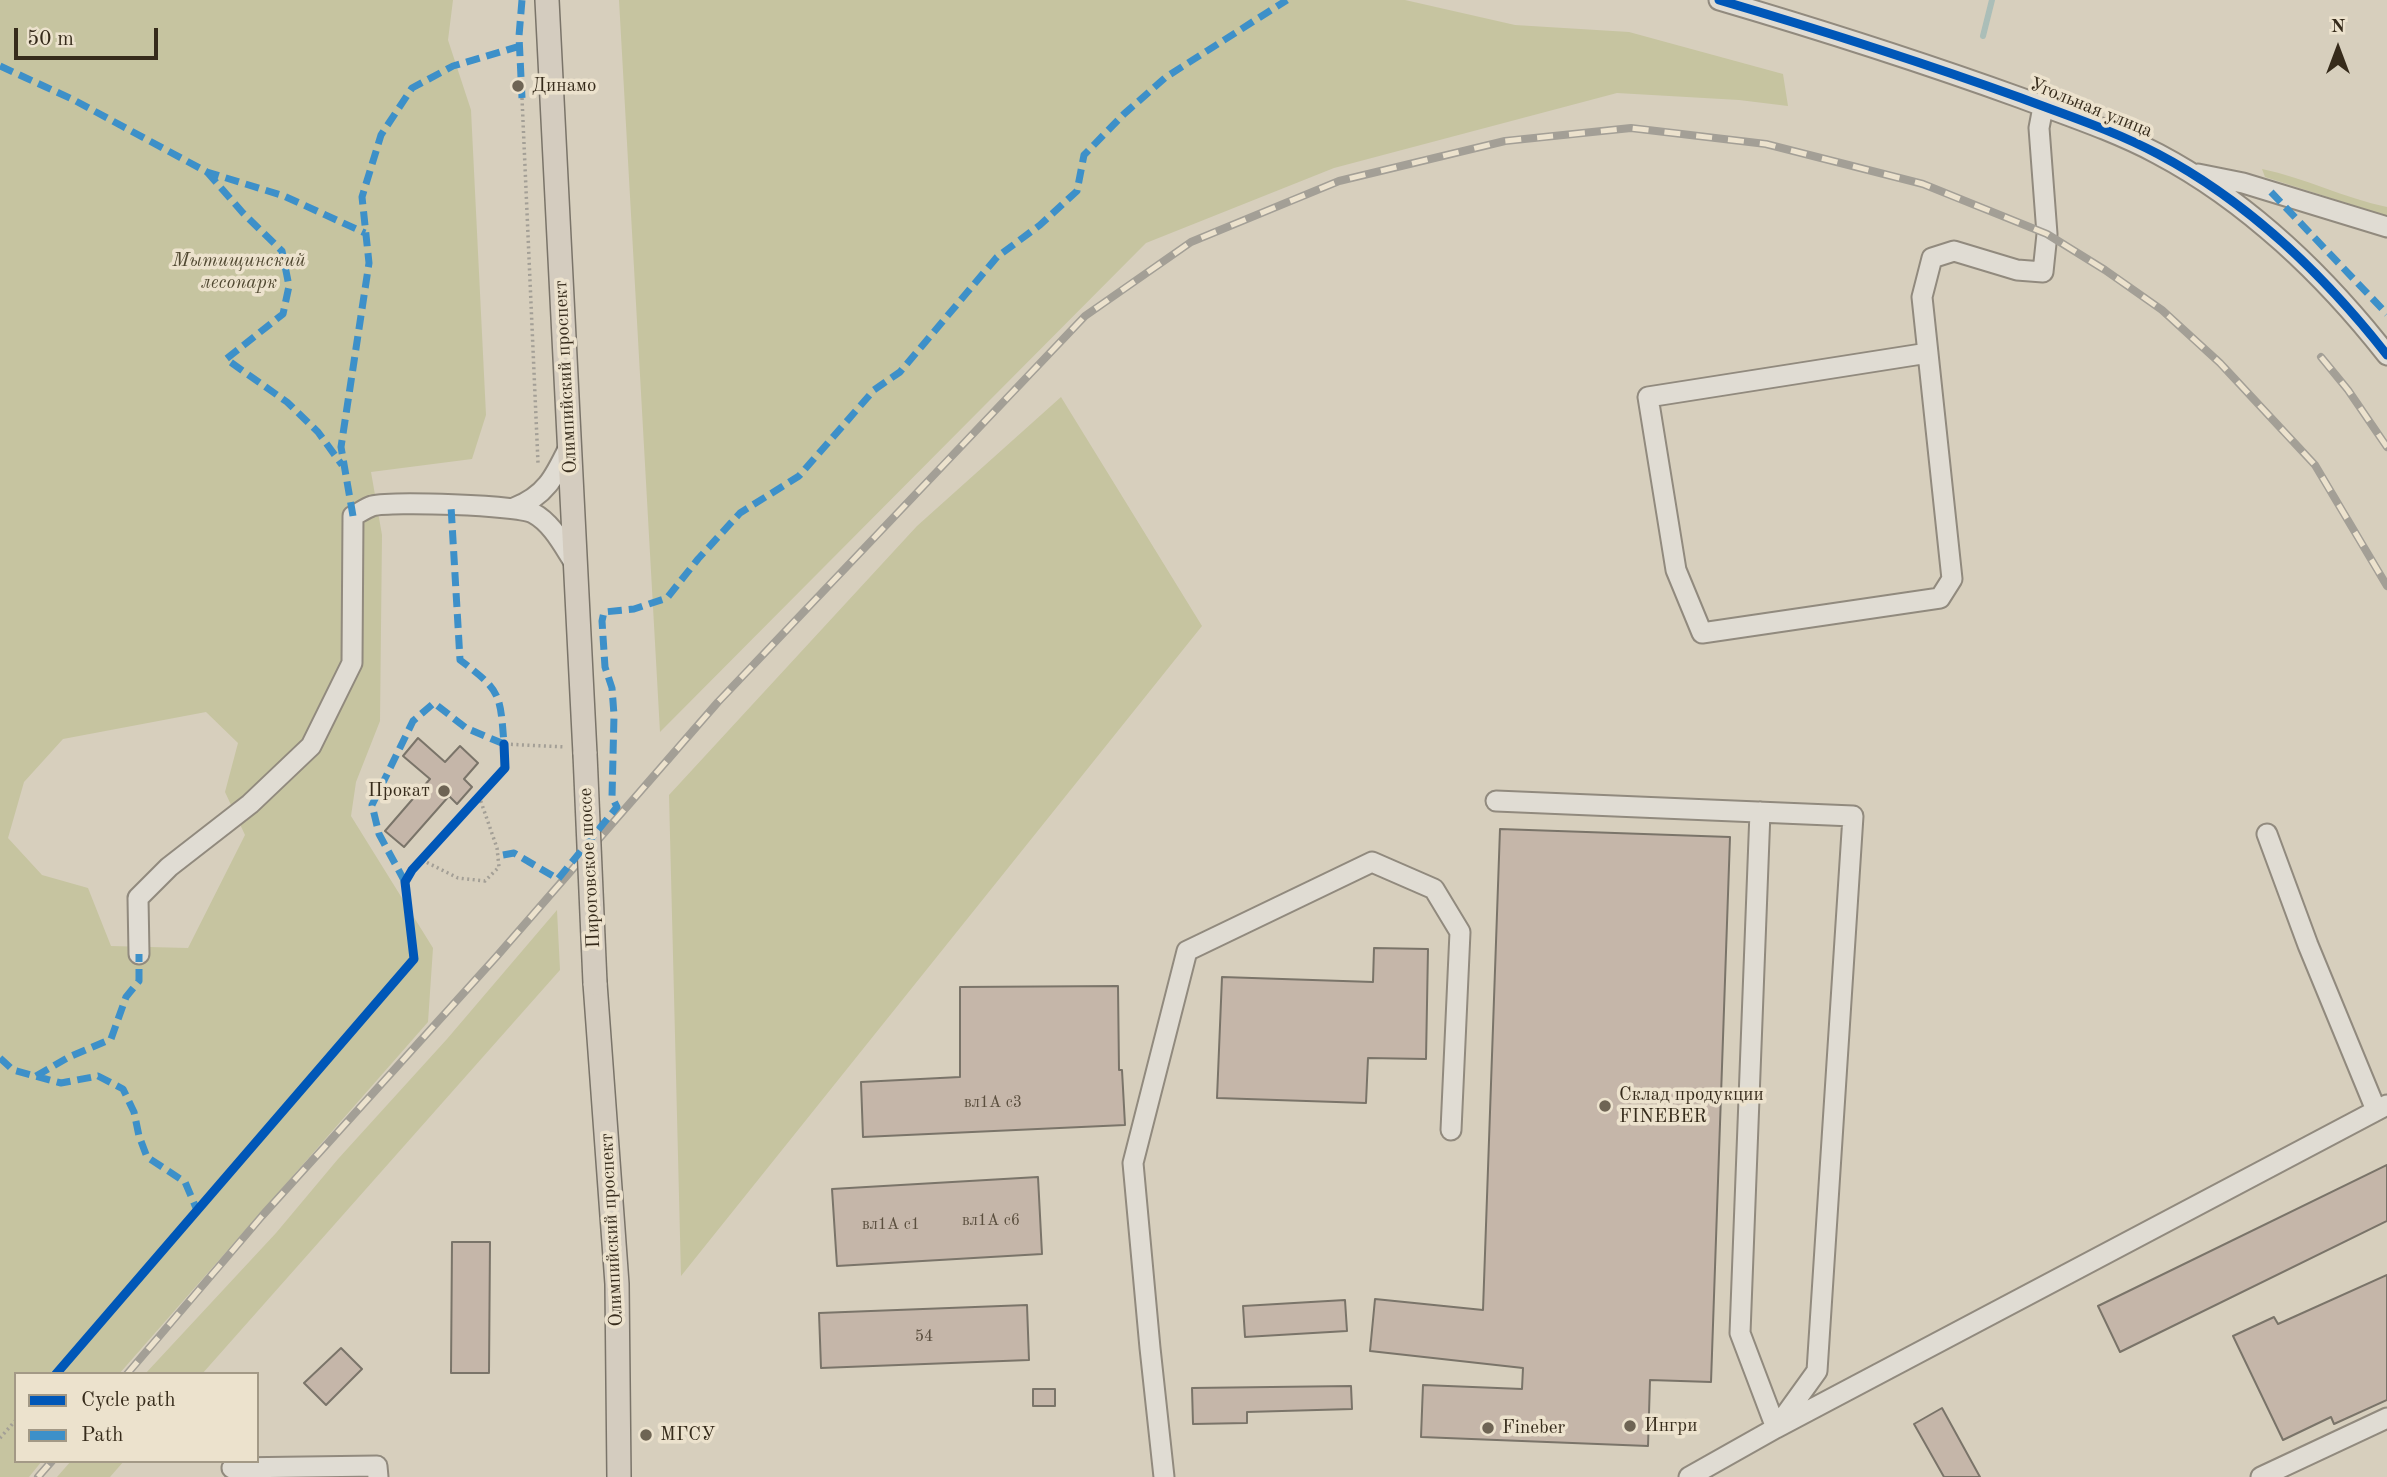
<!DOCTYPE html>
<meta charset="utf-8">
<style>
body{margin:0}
#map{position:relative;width:2387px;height:1477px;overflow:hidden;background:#d7cfbd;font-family:"Old Standard TT",serif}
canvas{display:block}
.legend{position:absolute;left:14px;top:1372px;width:245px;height:91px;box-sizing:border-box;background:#ece2cd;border:2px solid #a39986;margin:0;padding:9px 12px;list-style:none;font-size:21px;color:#362b1b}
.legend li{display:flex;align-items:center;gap:14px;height:35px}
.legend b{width:35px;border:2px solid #a39986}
.north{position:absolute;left:2303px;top:14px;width:70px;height:70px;-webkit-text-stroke:5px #ece2cd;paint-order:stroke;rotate:0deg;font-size:19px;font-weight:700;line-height:28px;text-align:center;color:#362b1b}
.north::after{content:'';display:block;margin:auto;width:24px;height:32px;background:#362b1b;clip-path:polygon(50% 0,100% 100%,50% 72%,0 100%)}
.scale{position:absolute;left:14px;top:28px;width:144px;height:32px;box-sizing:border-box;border:4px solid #362b1b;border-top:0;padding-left:9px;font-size:21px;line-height:24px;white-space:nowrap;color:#362b1b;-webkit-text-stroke:5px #ece2cd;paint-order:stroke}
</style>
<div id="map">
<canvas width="2387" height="1477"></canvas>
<ul class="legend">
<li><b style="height:9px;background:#0057b8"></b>Cycle path</li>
<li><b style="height:9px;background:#3d90c9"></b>Path</li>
</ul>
<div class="north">N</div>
<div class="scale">50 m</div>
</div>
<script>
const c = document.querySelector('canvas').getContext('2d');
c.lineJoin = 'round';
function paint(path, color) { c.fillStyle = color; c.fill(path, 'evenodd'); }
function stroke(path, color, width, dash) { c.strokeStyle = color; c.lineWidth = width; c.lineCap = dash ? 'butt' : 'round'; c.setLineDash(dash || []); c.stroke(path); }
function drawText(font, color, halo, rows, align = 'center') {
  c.font = font + ' "Old Standard TT",serif'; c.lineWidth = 7; c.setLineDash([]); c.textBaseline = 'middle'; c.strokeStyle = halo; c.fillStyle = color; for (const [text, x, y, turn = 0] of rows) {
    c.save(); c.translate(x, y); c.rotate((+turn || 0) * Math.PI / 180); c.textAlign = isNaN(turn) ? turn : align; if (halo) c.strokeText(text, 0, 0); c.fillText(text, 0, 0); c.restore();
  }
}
const green = new Path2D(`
 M0,0H453L448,40L471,110L486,415L472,459L371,472L382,535L380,721L356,782L351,816L433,948L428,1022L119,1374H16V1461H42L29,1477H0ZM206,712L238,743L225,792L245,835L188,948L111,946L88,888L42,875L8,838L24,782L63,739Z
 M619,0H1405L1515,25L1629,32L1783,74L1788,106L1739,100L1617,93L1334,168L1146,243L660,732Z
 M2262,169C2305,178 2344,198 2387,207V216L2265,177Z
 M1061,397L1202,626L681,1276L669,795L917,526Z
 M557,910L560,970L202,1374H145L276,1233L338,1159L447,1039Z
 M71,1461H124L110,1477H57Z`);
const stream = new Path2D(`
 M1983,36L1992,0`);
const building = new Path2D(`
 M418,738L445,762L460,746L478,763L464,779L472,787L457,804L449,796L404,847L385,831L430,779L403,756Z
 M1500,829L1730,837L1711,1382L1650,1380L1648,1446L1421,1437L1423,1385L1522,1389L1523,1368L1370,1351L1375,1299L1483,1310Z
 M1374,948L1428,949L1426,1059L1368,1058L1366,1103L1217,1098L1222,977L1373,982Z
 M1118,986L1119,1070H1122L1125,1125L863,1137L861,1082L960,1077V987Z
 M2387,1165V1221L2120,1352L2098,1306Z
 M1038,1177L1042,1254L837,1266L832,1189Z
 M452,1242H490L489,1373H451Z
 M2387,1275V1400L2334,1424L2331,1417L2283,1440L2233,1336L2274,1317L2278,1324Z
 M1345,1300L1347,1331L1245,1337L1243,1306Z
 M1027,1305L1029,1360L821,1368L819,1313Z
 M341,1348L362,1369L326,1405L304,1383Z
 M1351,1386L1352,1409L1247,1412V1423L1193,1424L1192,1388Z
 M1033,1389H1055V1406H1033Z
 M1942,1408L1980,1477H1944L1914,1424Z`);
const path = new Path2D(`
 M522,98L538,463
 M422,860L458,878L485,881L499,867L497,848L479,796
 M56,1374L414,959L405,882L412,870L505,768L504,744L565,747
 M0,1438L16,1420`);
const minor = new Path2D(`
 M1719,0C1821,30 1921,62 2021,98C2066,115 2115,131 2158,154C2247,201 2325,276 2387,355
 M2198,174L2243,183L2387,227
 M1928,353L1648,397L1676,570L1702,633L1940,598L1952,579L1922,297L1932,258L1954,251L2017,270L2043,272L2047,234L2039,128L2043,107
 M514,508C546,496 555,476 569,447
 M1496,801L1853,816L1817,1371L1776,1428L1689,1477
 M1760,812L1740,1333L1776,1428L2387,1105
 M2267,834L2308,945L2376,1110
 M139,954L138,898L169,867L250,804L311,746L352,663L353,516C359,513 366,508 372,506C391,501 517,505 533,513C552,523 563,545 574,562
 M232,1468L377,1466L378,1477
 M1164,1477L1150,1348L1133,1163L1187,951L1372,862L1434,889L1460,932L1451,1130
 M2261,1477L2387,1418`);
const major = new Path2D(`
 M547,0L585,754
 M595,983L617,1284L619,1477`);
const rail = new Path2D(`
 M2321,357L2348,390L2387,447
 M127,1374L262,1216L497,956L718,702L1085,316L1191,242L1339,181L1505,141L1631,128L1766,144L1923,184L2047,234L2105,270L2162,310L2220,363L2315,465L2387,586
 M38,1477L52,1461`);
const majorBridge = new Path2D(`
 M585,754L595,983`);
const quiet = new Path2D(`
 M0,66L72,99L207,172L284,196L365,233
 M522,98L519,36L522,0
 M207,172L243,213L282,251L289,286L283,314L226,359L287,402L318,432L342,465
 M2271,192L2387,314
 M353,516L341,447L369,263L362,197L381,135L412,88L453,66L520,46
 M503,855L514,853L558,879L617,807L612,797L614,715L612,688L605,667L602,621L604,612L634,609L667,598L698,559L740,513L799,476L874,390L900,372L997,257L1040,225L1077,191L1084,155L1124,114L1166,77L1287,0
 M405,882L379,834L372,805L413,721L434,703L466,728L504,744C500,693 501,691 460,660L451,506
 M0,1058L13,1070L61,1083L98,1076L123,1089L134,1112L139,1136L147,1157L185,1182L197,1210
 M36,1076L69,1057L111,1039L126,997L139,981V954`);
const cycleway = new Path2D(`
 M1719,0C1821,30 1921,62 2021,98C2066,115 2115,131 2158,154C2247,201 2325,276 2387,355
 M56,1374L414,959L405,882L412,870L505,768L504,744`);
const markers = [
 [518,86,7,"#6e6454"],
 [444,791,7,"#6e6454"],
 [1605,1106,7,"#6e6454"],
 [1630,1426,7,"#6e6454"],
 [1488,1428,7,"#6e6454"],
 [646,1435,7,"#6e6454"]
];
const numberNames = [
 ["вл1А с3",993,1103],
 ["вл1А с6",991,1221],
 ["вл1А с1",891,1225],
 ["54",924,1337]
];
const poiNames = [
 ["Динамо",532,86],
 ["Прокат",430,791,"right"],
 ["Склад продукции",1619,1095],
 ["FINEBER",1619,1117],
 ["Ингри",1644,1426],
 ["Fineber",1502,1428],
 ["МГСУ",660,1435]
];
const streetNames = [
 ["Угольная улица",2091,108,22],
 ["Олимпийский проспект",566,377,-93],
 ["Пироговское шоссе",590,868,-93],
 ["Олимпийский проспект",612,1230,-93]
];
const parkNames = [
 ["Мытищинский",239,261],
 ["лесопарк",239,283]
];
paint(green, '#c6c4a0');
stroke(stream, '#abbeb8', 6);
paint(building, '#c5b6a9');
stroke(building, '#7a7469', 2);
stroke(minor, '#918a7e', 23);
stroke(major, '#7a7469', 26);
stroke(path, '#a39f96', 3.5, [2, 3.5]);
stroke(minor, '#e0dcd3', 19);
stroke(major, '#d4ccbf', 23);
stroke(rail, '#a39f96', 8);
stroke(rail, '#ece2cd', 5, [16]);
stroke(majorBridge, '#7a7469', 26, []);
stroke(majorBridge, '#d4ccbf', 23);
stroke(quiet, '#3d90c9', 7, [14, 7]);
stroke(cycleway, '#0057b8', 9);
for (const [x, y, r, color] of markers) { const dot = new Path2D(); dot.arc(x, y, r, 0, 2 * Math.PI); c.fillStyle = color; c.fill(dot); stroke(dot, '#ece2cd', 2.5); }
drawText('16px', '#5a4e3e', null, numberNames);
drawText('19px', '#362b1b', '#ece2cd', poiNames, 'left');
drawText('19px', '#362b1b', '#ece2cd', streetNames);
drawText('italic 19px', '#504831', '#ece2cd', parkNames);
</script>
